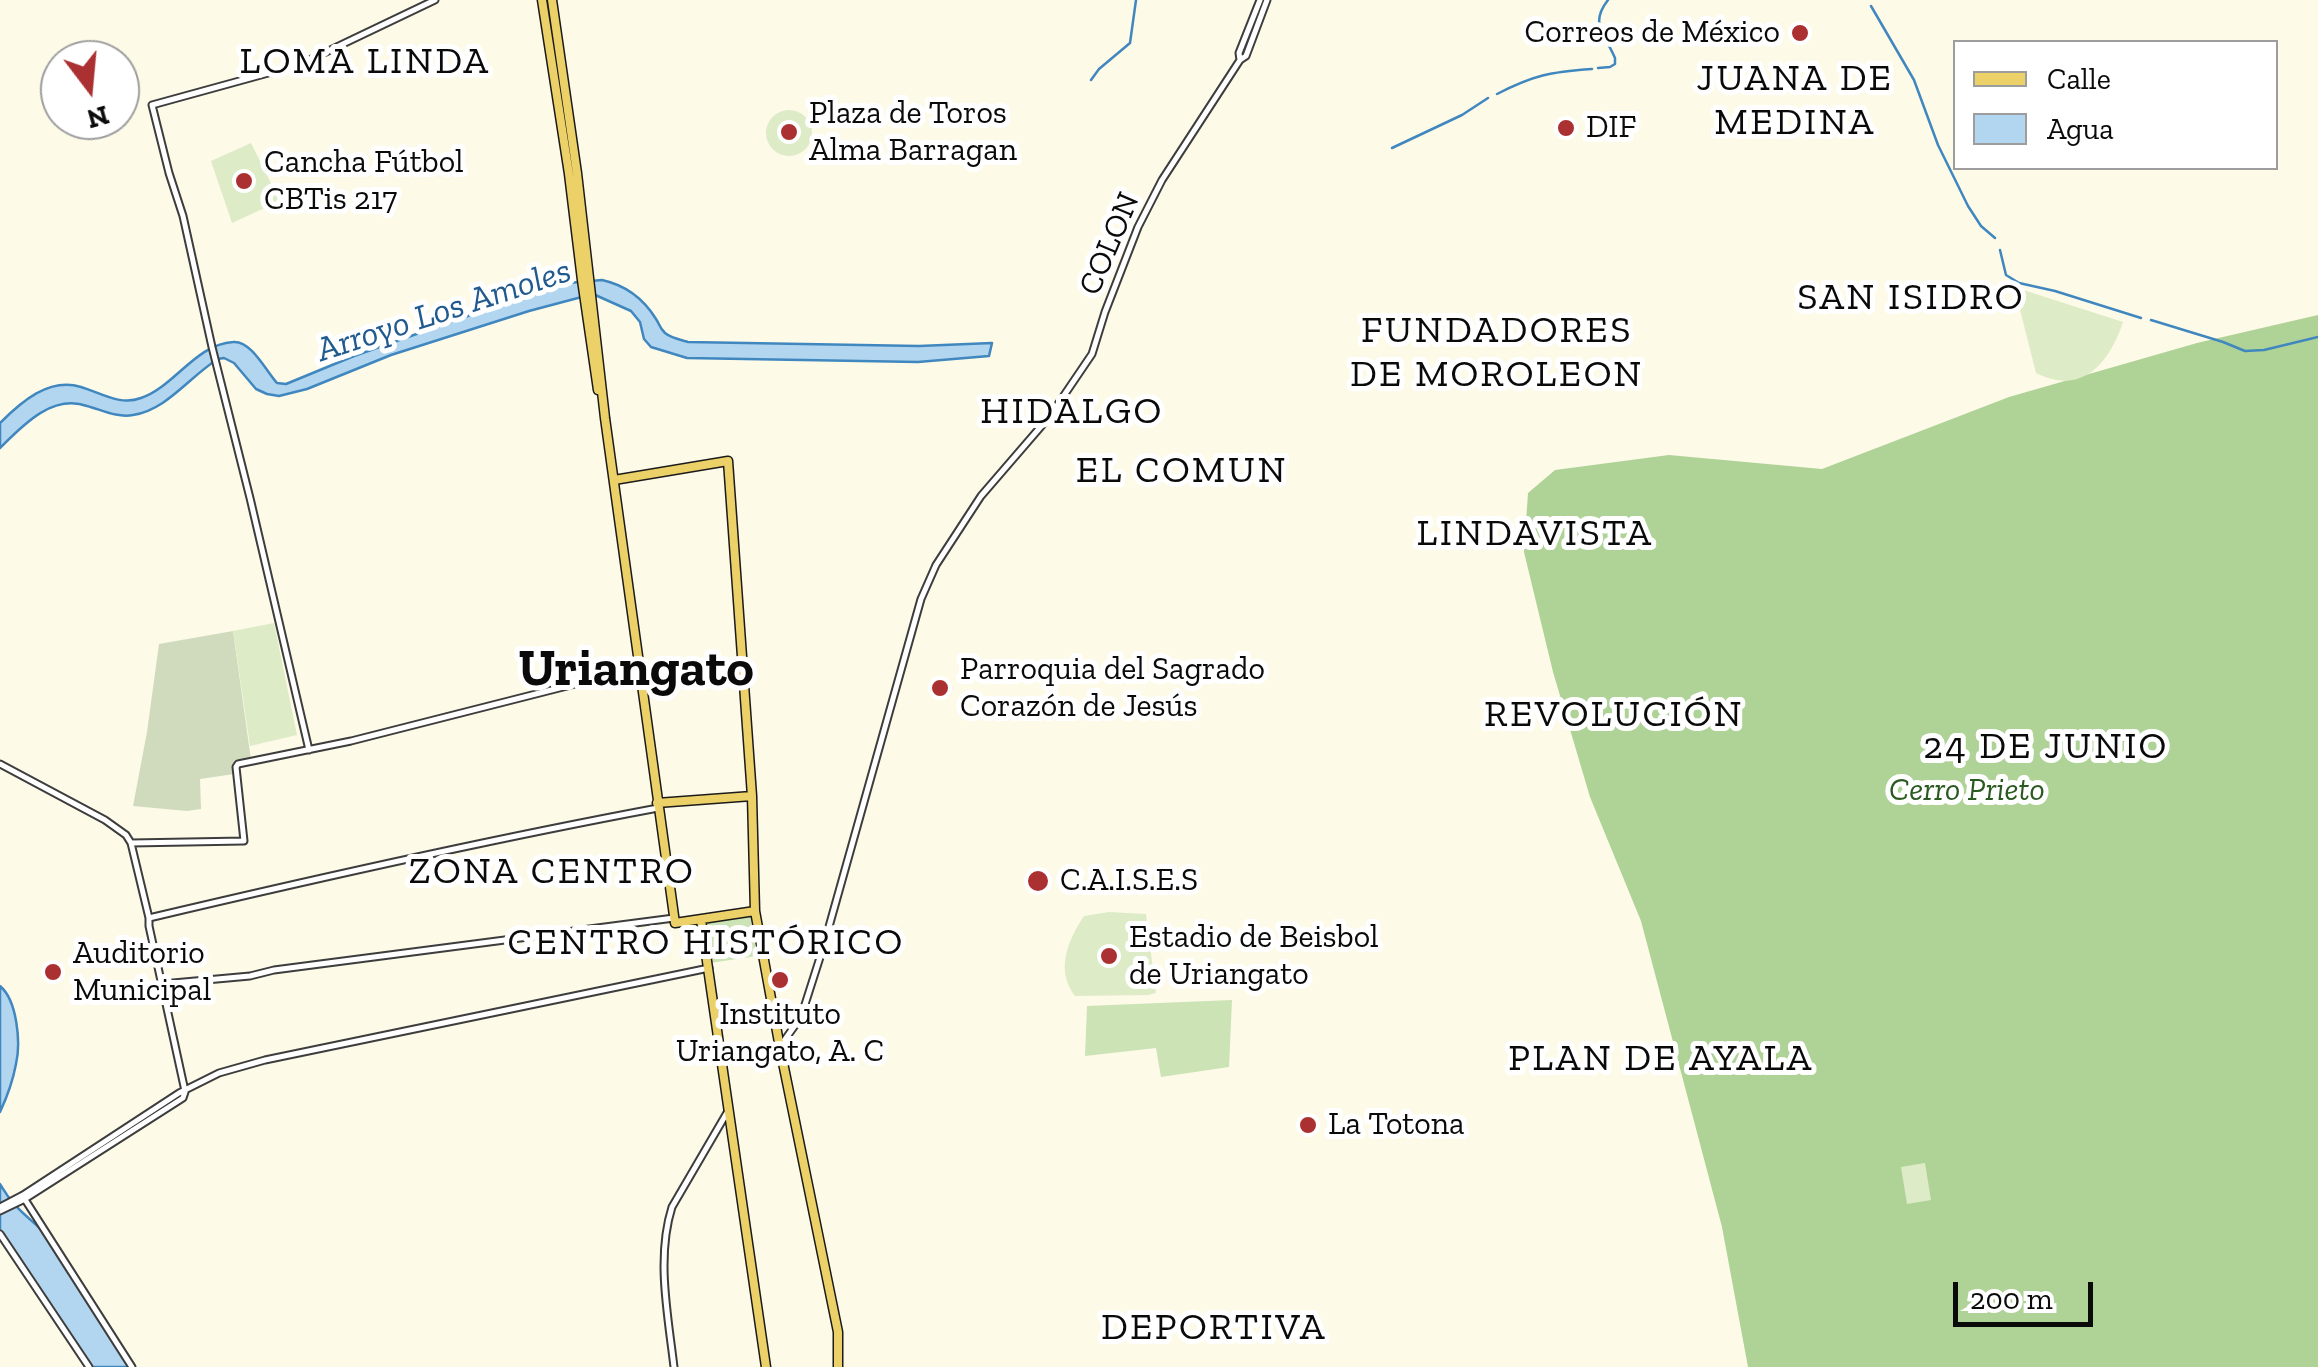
<!DOCTYPE html>
<meta charset="utf-8">
<style>
body{margin:0}
#map{position:relative;width:2318px;height:1367px;overflow:hidden;background:#fdfae8;font-family:"Zilla Slab",serif}
canvas{display:block}
.legend{position:absolute;left:1953px;top:40px;width:325px;height:130px;box-sizing:border-box;background:#fff;border:2px solid #9d9d9d;margin:0;padding:12px 18px;list-style:none;font-size:30px;color:#0a0a0a}
.legend li{display:flex;align-items:center;gap:20px;height:50px}
.legend b{width:50px;border:2px solid #9d9d9d}
.north{position:absolute;left:40px;top:40px;width:100px;height:100px;box-sizing:border-box;background:#fff;border:2px solid #9d9d9d;border-radius:50%;rotate:164deg;font-size:28px;font-weight:700;line-height:40px;text-align:center;color:#0a0a0a}
.north::after{content:'';display:block;margin:auto;width:35px;height:45px;background:#ab3031;clip-path:polygon(50% 0,100% 100%,50% 72%,0 100%)}
.scale{position:absolute;left:1953px;top:1282px;width:140px;height:45px;box-sizing:border-box;border:5px solid #0a0a0a;border-top:0;padding-left:12px;font-size:30px;line-height:35px;white-space:nowrap;color:#0a0a0a;-webkit-text-stroke:8px #fff;paint-order:stroke}
</style>
<div id="map">
<canvas width="2318" height="1367"></canvas>
<ul class="legend">
<li><b style="height:12px;background:#ecd169"></b>Calle</li>
<li><b style="height:28px;background:#b2d6ef"></b>Agua</li>
</ul>
<div class="north">N</div>
<div class="scale">200 m</div>
</div>
<script>
const c = document.querySelector('canvas').getContext('2d');
c.lineJoin = 'round';
function paint(path, color) { c.fillStyle = color; c.fill(path, 'evenodd'); }
function stroke(path, color, width, dash) { c.strokeStyle = color; c.lineWidth = width; c.lineCap = dash ? 'butt' : 'round'; c.setLineDash(dash || []); c.stroke(path); }
function drawText(font, color, halo, rows, align = 'center') {
  c.font = font + ' "Zilla Slab",serif'; c.lineWidth = 10; c.setLineDash([]); c.textBaseline = 'middle'; c.strokeStyle = halo; c.fillStyle = color; for (const [text, x, y, turn = 0] of rows) {
    c.save(); c.translate(x, y); c.rotate((+turn || 0) * Math.PI / 180); c.textAlign = isNaN(turn) ? turn : align; if (halo) c.strokeText(text, 0, 0); c.fillText(text, 0, 0); c.restore();
  }
}
const green = new Path2D(`
 M750,915L757,956L710,963L704,922Z
 M1232,1000L1229,1067L1161,1077L1156,1048L1085,1056L1087,1006Z`);
const forest = new Path2D(`
 M2318,315V1367H1748L1722,1227L1641,921L1590,797L1553,672L1524,552L1528,493L1555,470L1669,455L1822,469L2009,397L2197,343Z`);
const cemetery = new Path2D(`
 M233,631L251,760L234,763V774L200,779L201,809L187,811L133,806L147,732L159,644Z`);
const pitch = new Path2D(`
 M766 133a23 23 0 1 1 46 0a23 23 0 1 1-46 0Z
 M251,143L280,201L232,223L211,161Z
 M2020,289L2123,322C2109,364 2082,396 2036,373L2015,290Z
 M274,623L297,735L250,746L233,631Z
 M1109,912L1146,914L1156,993L1148,995L1075,996C1055,970 1068,940 1084,916Z
 M1925,1163L1931,1200L1907,1204L1901,1167Z`);
const water = new Path2D(`
 M602,280C625,285 643,298 656,319C660,325 659,327 665,333C671,338 681,340 688,342L919,346L992,343L989,356L918,362L687,358L651,347L644,339L640,322L631,311L593,294L529,311L391,355L307,389L279,396L267,394L256,389L234,363L224,358L218,359C190,376 167,410 133,415C117,418 102,410 87,406C52,394 23,425 0,448V423C21,402 49,377 81,387C101,393 120,406 141,398C174,387 196,344 233,342C251,340 266,371 277,383L286,384L354,356L550,287L568,283Z
 M0,986C17,1000 21,1042 16,1064C13,1080 7,1097 0,1112Z
 M0,1184C15,1210 28,1216 48,1236L131,1367H89L0,1232Z`);
const stream = new Path2D(`
 M1871,6L1914,80L1938,145L1968,206L1981,226L1995,238
 M1598,68L1610,67L1615,64V58C1605,34 1589,24 1608,0
 M1091,80L1099,69L1130,43L1136,0
 M1497,94C1534,75 1550,72 1592,69
 M1392,148L1462,115L1488,98
 M2000,250L2006,275L2019,283L2055,291L2141,318
 M2151,320L2223,342L2245,351L2264,350L2318,337`);
const tertiary = new Path2D(`
 M1240,60L1239,53L1260,0
 M309,750L250,498L212,347L183,216L169,173L152,105L301,64L435,0
 M0,764L105,820L126,835L131,843L149,918V926L185,1091
 M131,843L244,841L236,767L238,764L351,741L638,668
 M149,918C318,878 487,840 658,808
 M162,984L250,976L274,970L674,918
 M781,1045L801,1017L823,948L921,599L936,565L981,496L1050,416L1092,354L1105,312L1138,227L1162,180L1240,60L1246,56L1267,0
 M24,1198L132,1367
 M0,1207L23,1195L179,1093L219,1073L265,1060L709,968
 M0,1211L25,1199L183,1098L185,1092
 M0,1234L89,1367
 M674,1367C668,1315 656,1258 672,1207L728,1111`);
const primary = new Path2D(`
 M542,0L569,174L582,280L598,390
 M552,0L577,173L605,418L675,923L755,911
 M614,480L728,461L752,796L755,911L780,1048L838,1332V1367
 M657,803L752,796
 M701,920L766,1367`);
const markers = [
 [1800,33,10,"#ab3031"],
 [1566,128,10,"#ab3031"],
 [789,132,10,"#ab3031"],
 [244,181,10,"#ab3031"],
 [940,688,10,"#ab3031"],
 [1038,881,12,"#ab3031"],
 [1109,956,10,"#ab3031"],
 [53,972,10,"#ab3031"],
 [780,980,10,"#ab3031"],
 [1308,1125,10,"#ab3031"]
];
const poiNames = [
 ["Correos de México",1780,33,"right"],
 ["Plaza de Toros",809,114],
 ["Alma Barragan",809,151],
 ["DIF",1586,128],
 ["Cancha Fútbol",264,163],
 ["CBTis 217",264,200],
 ["Parroquia del Sagrado",960,670],
 ["Corazón de Jesús",960,707],
 ["C.A.I.S.E.S",1060,881],
 ["Estadio de Beisbol",1129,938],
 ["de Uriangato",1129,975],
 ["Auditorio",73,954],
 ["Municipal",73,991],
 ["Instituto",780,1015,"center"],
 ["Uriangato, A. C",780,1052,"center"],
 ["La Totona",1328,1125]
];
const streetNames = [
 ["COLON",1110,244,-67]
];
const parkNames = [
 ["Cerro Prieto",1967,791]
];
const waterNames = [
 ["Arroyo Los Amoles",444,311,-18]
];
const quarterNames = [
 ["LOMA LINDA",365,62],
 ["JUANA DE",1795,79],
 ["MEDINA",1795,123],
 ["SAN ISIDRO",1911,298],
 ["FUNDADORES",1497,331],
 ["DE MOROLEON",1497,375],
 ["HIDALGO",1072,412],
 ["EL COMUN",1182,471],
 ["LINDAVISTA",1535,534],
 ["REVOLUCIÓN",1614,715],
 ["24 DE JUNIO",2046,747],
 ["ZONA CENTRO",552,872],
 ["CENTRO HISTÓRICO",706,943],
 ["PLAN DE AYALA",1661,1059],
 ["DEPORTIVA",1214,1328]
];
const townNames = [
 ["Uriangato",636,670]
];
paint(green, '#cce3b6');
paint(forest, '#afd297');
paint(cemetery, '#d0dbbd');
paint(pitch, '#ddebc7');
paint(water, '#b2d6ef');
stroke(water, '#4087bf', 2.5);
stroke(stream, '#4087bf', 2.5);
stroke(tertiary, '#3d3d3d', 9);
stroke(primary, '#1b1b1b', 11);
stroke(tertiary, '#fff', 5);
stroke(primary, '#ecd169', 8);
for (const [x, y, r, color] of markers) { const dot = new Path2D(); dot.arc(x, y, r, 0, 2 * Math.PI); c.fillStyle = color; c.fill(dot); stroke(dot, '#fff', 4); }
drawText('32px', '#0a0a0a', '#fff', poiNames, 'left');
drawText('32px', '#0a0a0a', '#fff', streetNames);
drawText('italic 32px', '#2b5a21', '#fff', parkNames);
drawText('italic 35px', '#205a8e', '#fff', waterNames);
c.letterSpacing = '2.5px';
drawText('38px', '#0a0a0a', '#fff', quarterNames);
c.letterSpacing = '0px';
drawText('bold 52px', '#0a0a0a', '#fff', townNames);
</script>
